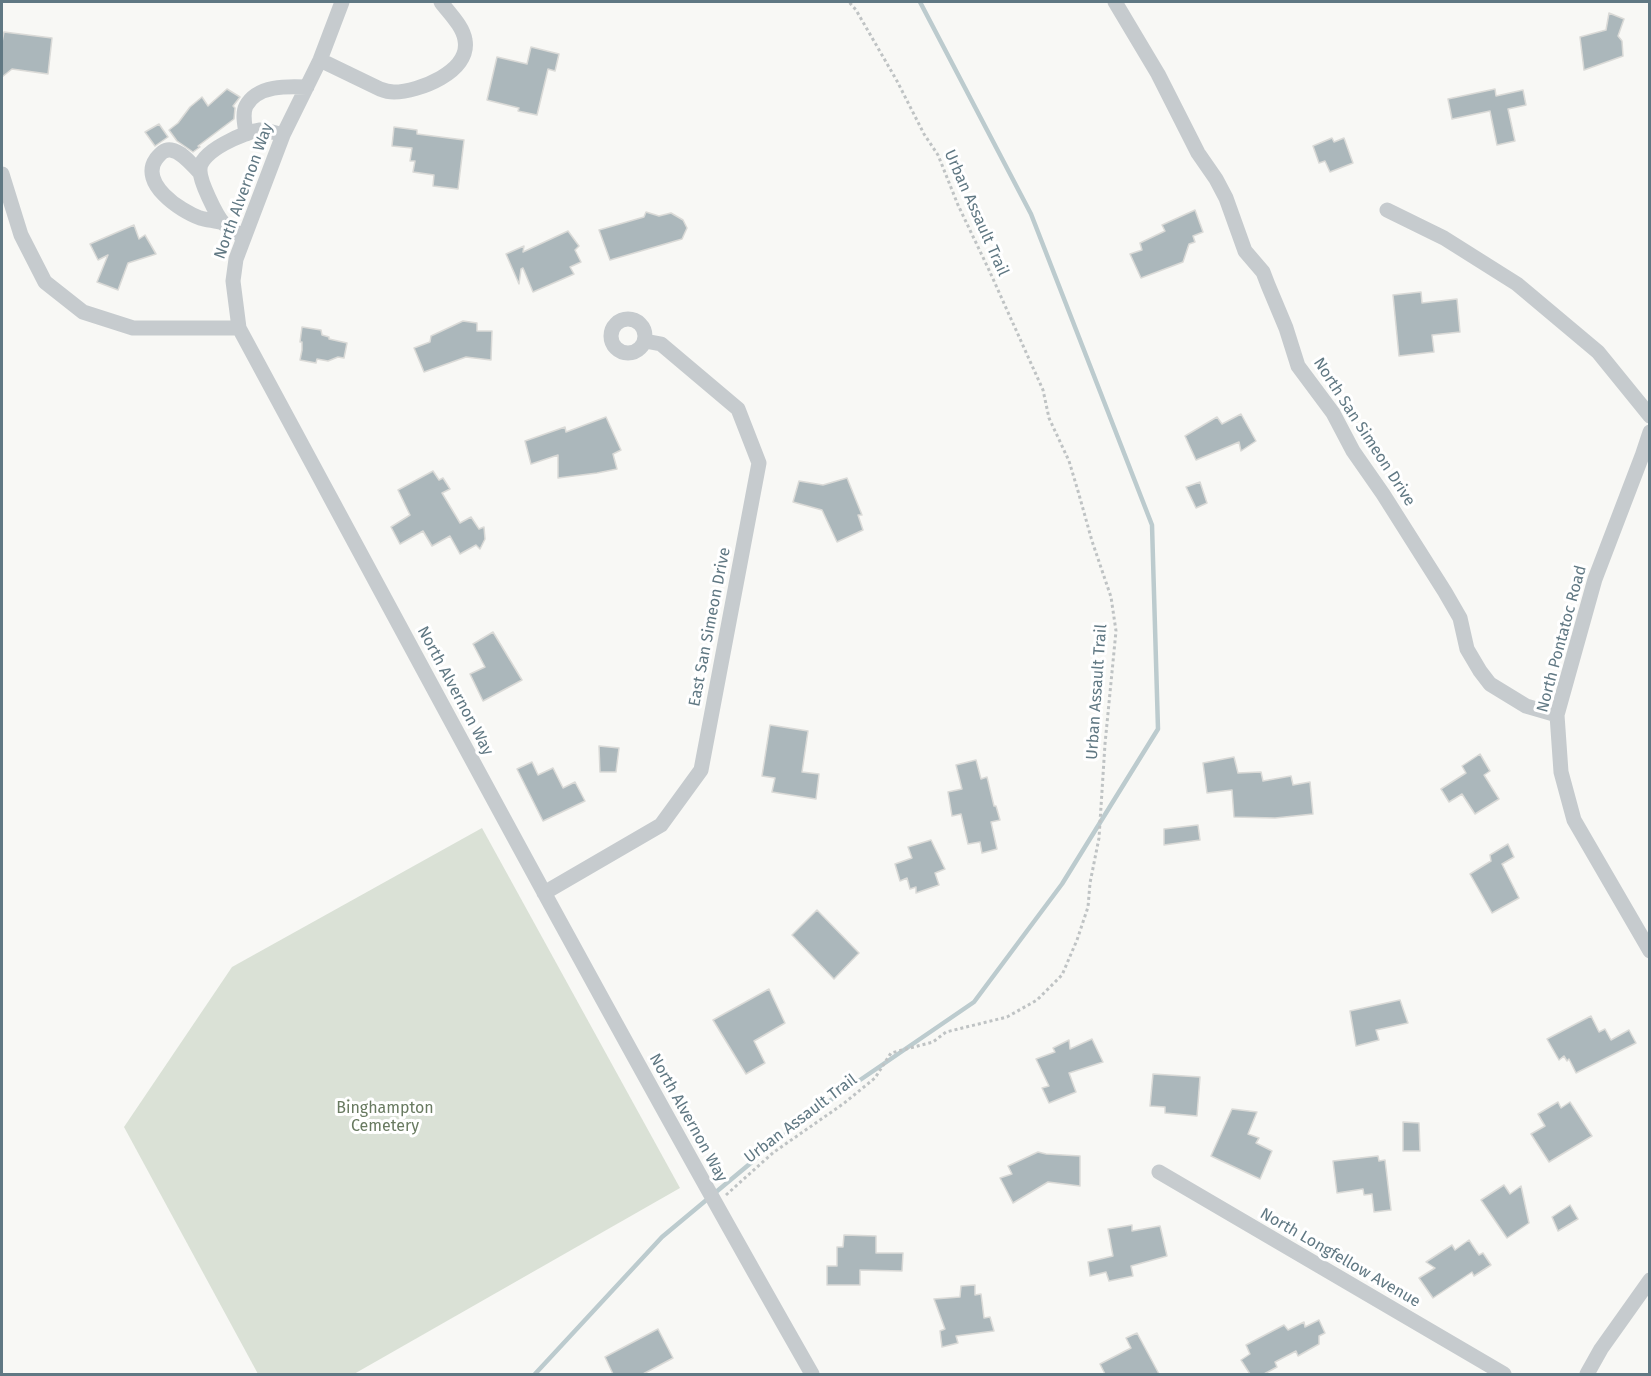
<!DOCTYPE html>
<style>
body{margin:0}
#map{position:relative;width:1651px;height:1376px;overflow:hidden;background:#f8f8f5;font-family:"Fira Sans",sans-serif}
canvas{display:block}
.frame{position:absolute;inset:0;border:3px solid #607883;pointer-events:none}
</style>
<div id="map">
<canvas width="1651" height="1376"></canvas>
<div class="frame"></div>
</div>
<script>
const c = document.querySelector('canvas').getContext('2d');
c.lineJoin = 'round';
function paint(path, color) { c.fillStyle = color; c.fill(path, 'evenodd'); }
function stroke(path, color, width, dash) { c.strokeStyle = color; c.lineWidth = width; c.lineCap = dash ? 'butt' : 'round'; c.setLineDash(dash || []); c.stroke(path); }
function drawText(font, color, halo, rows, align = 'center') {
  c.font = font + ' "Fira Sans",sans-serif'; c.lineWidth = 6; c.setLineDash([]); c.textBaseline = 'middle'; c.strokeStyle = halo; c.fillStyle = color; for (const [text, x, y, turn = 0] of rows) {
    c.save(); c.translate(x, y); c.rotate((+turn || 0) * Math.PI / 180); c.textAlign = isNaN(turn) ? turn : align; if (halo) c.strokeText(text, 0, 0); c.fillText(text, 0, 0); c.restore();
  }
}
const green = new Path2D(`
 M482,828L680,1188L354,1374H258L124,1127L232,967Z`);
const stream = new Path2D(`
 M535,1374L662,1237L806,1117L974,1002L1062,884L1158,729L1152,525L1031,214L920,2`);
const building = new Path2D(`
 M1609,13L1624,19L1618,36L1622,41L1623,56L1584,70L1580,37L1606,30Z
 M4,32L52,38L48,74L12,69L2,77V42Z
 M531,47L559,54L555,71L548,69L537,115L518,111L519,108L487,100L497,57L527,64Z
 M227,89L240,97L233,106L235,108L234,119L198,146L200,147L193,152L177,141L169,130L178,123L190,107L202,97L208,106Z
 M1495,89L1496,96L1523,90L1526,105L1508,109L1515,141L1497,145L1490,111L1452,119L1448,99Z
 M159,124L168,137L155,146L145,132Z
 M394,127L417,130V134L464,140L458,189L433,186L434,175L413,172L415,161H410L412,148L392,146Z
 M1332,138L1334,142L1344,138L1353,163L1330,172L1325,161L1319,163L1313,146Z
 M1195,210L1203,232L1193,236L1195,242L1189,244L1183,262L1141,278L1130,254L1142,250L1140,243L1165,231L1162,225Z
 M646,212L659,216L671,213L683,220L687,228L682,239L610,260L599,230L644,217Z
 M134,225L139,239L145,235L156,254L128,263L118,290L97,282L108,255L98,260L90,244Z
 M568,231L579,246L575,250L581,262L570,267L574,274L533,292L523,268L521,269L519,284L506,254L524,246L523,252Z
 M1421,292L1422,303L1457,299L1460,332L1432,335L1434,352L1399,356L1393,295Z
 M463,321L477,323V331H492L491,360L466,357L424,372L414,348L430,342L431,336Z
 M302,327L321,330L322,335L329,337V339L347,343L344,358L338,357L328,361L317,359L316,363L300,360L302,350V342H300Z
 M1241,414L1256,441L1241,451L1239,442L1196,460L1185,436L1217,417L1222,424Z
 M606,417L621,450L613,454L617,469L597,473L558,478V455L531,464L525,441L565,427L566,432Z
 M433,471L439,480L443,478L450,489L442,493L460,523L471,517L479,529L484,527L485,539L480,549L476,545L460,554L450,536L432,546L423,531L400,544L391,527L410,515L398,490Z
 M847,478L862,515H858L863,530L837,542L822,510L793,502L799,481L823,485Z
 M1200,482L1207,503L1196,508L1186,487Z
 M493,632L522,680L483,701L470,674L485,667L473,644Z
 M770,725L808,731L802,772L819,774L816,799L772,792L775,778L762,776Z
 M599,746L619,748L616,772H600Z
 M1480,754L1490,771L1484,775L1499,799L1475,814L1462,794L1449,802L1441,789L1466,773L1462,766Z
 M1234,757L1238,773L1261,772L1263,781L1291,776L1293,785L1310,782L1313,814L1275,818L1234,817L1232,790L1207,793L1203,763Z
 M976,760L981,779L987,777L994,806H996L1000,820L991,822L997,849L982,853L980,842L968,844L961,814L952,816L948,792L962,789L956,765Z
 M532,762L538,775L553,768L563,788L575,782L585,801L543,821L517,769Z
 M1198,825L1200,840L1164,845V829Z
 M931,840L945,869L935,873L939,885L916,893V887L910,889L907,878L900,881L895,864L912,858L908,847Z
 M1508,844L1514,857L1502,864L1519,898L1492,913L1470,874L1491,861L1490,855Z
 M817,910L859,953L834,979L792,935Z
 M769,989L785,1023L754,1041L765,1063L746,1074L713,1020Z
 M1400,1000L1408,1023L1376,1030L1379,1040L1356,1046L1350,1011Z
 M1591,1016L1599,1032L1605,1029L1611,1040L1629,1030L1636,1043L1576,1073L1569,1059L1567,1061L1564,1056L1559,1060L1547,1039Z
 M1092,1039L1103,1062L1069,1073L1076,1092L1049,1103L1042,1088L1049,1086L1036,1059L1055,1052L1053,1048L1069,1040L1070,1049Z
 M1153,1074L1200,1077L1197,1116L1165,1113V1107L1150,1106Z
 M1558,1102L1561,1108L1570,1102L1592,1136L1549,1162L1531,1134L1545,1126L1538,1114Z
 M1232,1109L1257,1112L1248,1134L1259,1138L1256,1143L1272,1151L1260,1179L1211,1156Z
 M1403,1122L1419,1123L1420,1151H1403Z
 M1038,1152L1046,1154L1080,1156V1186L1048,1182L1013,1203L1000,1178L1012,1174L1008,1166Z
 M1378,1156L1379,1161L1385,1160L1391,1210L1374,1212L1372,1194L1364,1195L1363,1189L1337,1193L1333,1161Z
 M1504,1185L1510,1194L1521,1186L1529,1223L1507,1238L1481,1200Z
 M1570,1205L1578,1219L1558,1231L1552,1217Z
 M1132,1225V1231L1160,1226L1167,1256L1131,1266L1133,1276L1109,1281L1106,1272L1090,1276L1088,1262L1113,1256L1108,1229Z
 M844,1235L876,1236V1253H903L902,1271L860,1270V1285H827V1266H837V1247H843Z
 M1469,1240L1479,1255L1483,1253L1491,1265L1474,1276L1472,1272L1433,1298L1419,1278L1435,1268L1426,1262L1452,1245L1455,1250Z
 M975,1285V1295L981,1294L984,1318L990,1317L994,1331L956,1336L958,1343L942,1347L940,1331L945,1329L934,1299L960,1297L961,1286Z
 M1319,1320L1325,1333L1319,1336V1344L1298,1356L1296,1351L1275,1362L1277,1367L1264,1374H1250L1241,1360L1250,1354L1246,1345L1284,1325L1288,1330L1304,1322L1305,1327Z
 M658,1329L673,1358L643,1374H613L605,1357Z
 M1137,1333L1159,1374H1105L1100,1364L1131,1348L1126,1338Z`);
const path = new Path2D(`
 M726,1195L774,1152L843,1104L875,1078L891,1053L933,1042L946,1032L1007,1017L1037,1000L1062,975L1077,940L1088,907L1090,883L1099,838L1105,744L1116,631L1111,597L1092,541L1078,491L1069,461L1049,418L1043,390L989,270L958,205L938,155L924,134L897,81L856,10L849,2`);
const minor = new Path2D(`
 M342,2L320,60L283,135L236,259L233,281L239,328C428,678 615,1029 812,1374
 M1115,2L1158,74L1198,153L1216,179L1226,198L1245,251L1263,272L1268,285L1286,328L1298,366L1333,413L1353,451L1383,494L1445,592L1460,618L1467,649L1480,671L1490,684L1526,706L1557,715
 M320,60L380,89C385,91 389,92 394,92C418,92 471,72 465,40C463,26 449,13 441,2
 M246,134C245,125 242,114 246,106C257,85 288,86 307,87
 M200,173C192,165 183,152 171,150C164,149 160,154 156,159C139,183 180,211 200,218C207,220 216,221 223,223
 M2,174L21,235L45,282L83,312L133,328H239
 M1387,210L1444,238L1517,284L1598,352L1650,416
 M244,237C237,233 230,229 224,224C216,215 199,180 200,169C200,151 245,132 260,130C268,130 275,133 283,135
 M611 336a17 17 0 1 1 34 0a17 17 0 1 1-34 0Z
 M1650,432L1642,456L1595,579L1557,715L1561,772L1574,820L1650,951
 M544,893L661,825L701,770L759,463L738,409L661,344L645,341
 M1159,1172L1504,1374
 M1587,1374L1601,1349L1650,1280`);
const streetNames = [
 ["North Alvernon Way",244,191,-70],
 ["Urban Assault Trail",976,213,66],
 ["North San Simeon Drive",1364,432,57],
 ["East San Simeon Drive",710,627,-79],
 ["North Pontatoc Road",1562,639,-75],
 ["North Alvernon Way",455,691,62],
 ["Urban Assault Trail",1097,692,-86],
 ["North Alvernon Way",688,1118,61],
 ["Urban Assault Trail",801,1119,-37],
 ["North Longfellow Avenue",1340,1258,30]
];
const parkNames = [
 ["Binghampton",385,1109],
 ["Cemetery",385,1127]
];
paint(green, '#dae1d6');
stroke(stream, '#bccbce', 4.5);
paint(building, '#abb7bb');
stroke(building, '#dadad7', 1.5);
stroke(path, '#bfc3c4', 3, [3, 3]);
stroke(minor, '#c6cbce', 15);
drawText('16px', '#607883', '#fff', streetNames);
drawText('16px', '#687a60', '#fff', parkNames);
</script>
